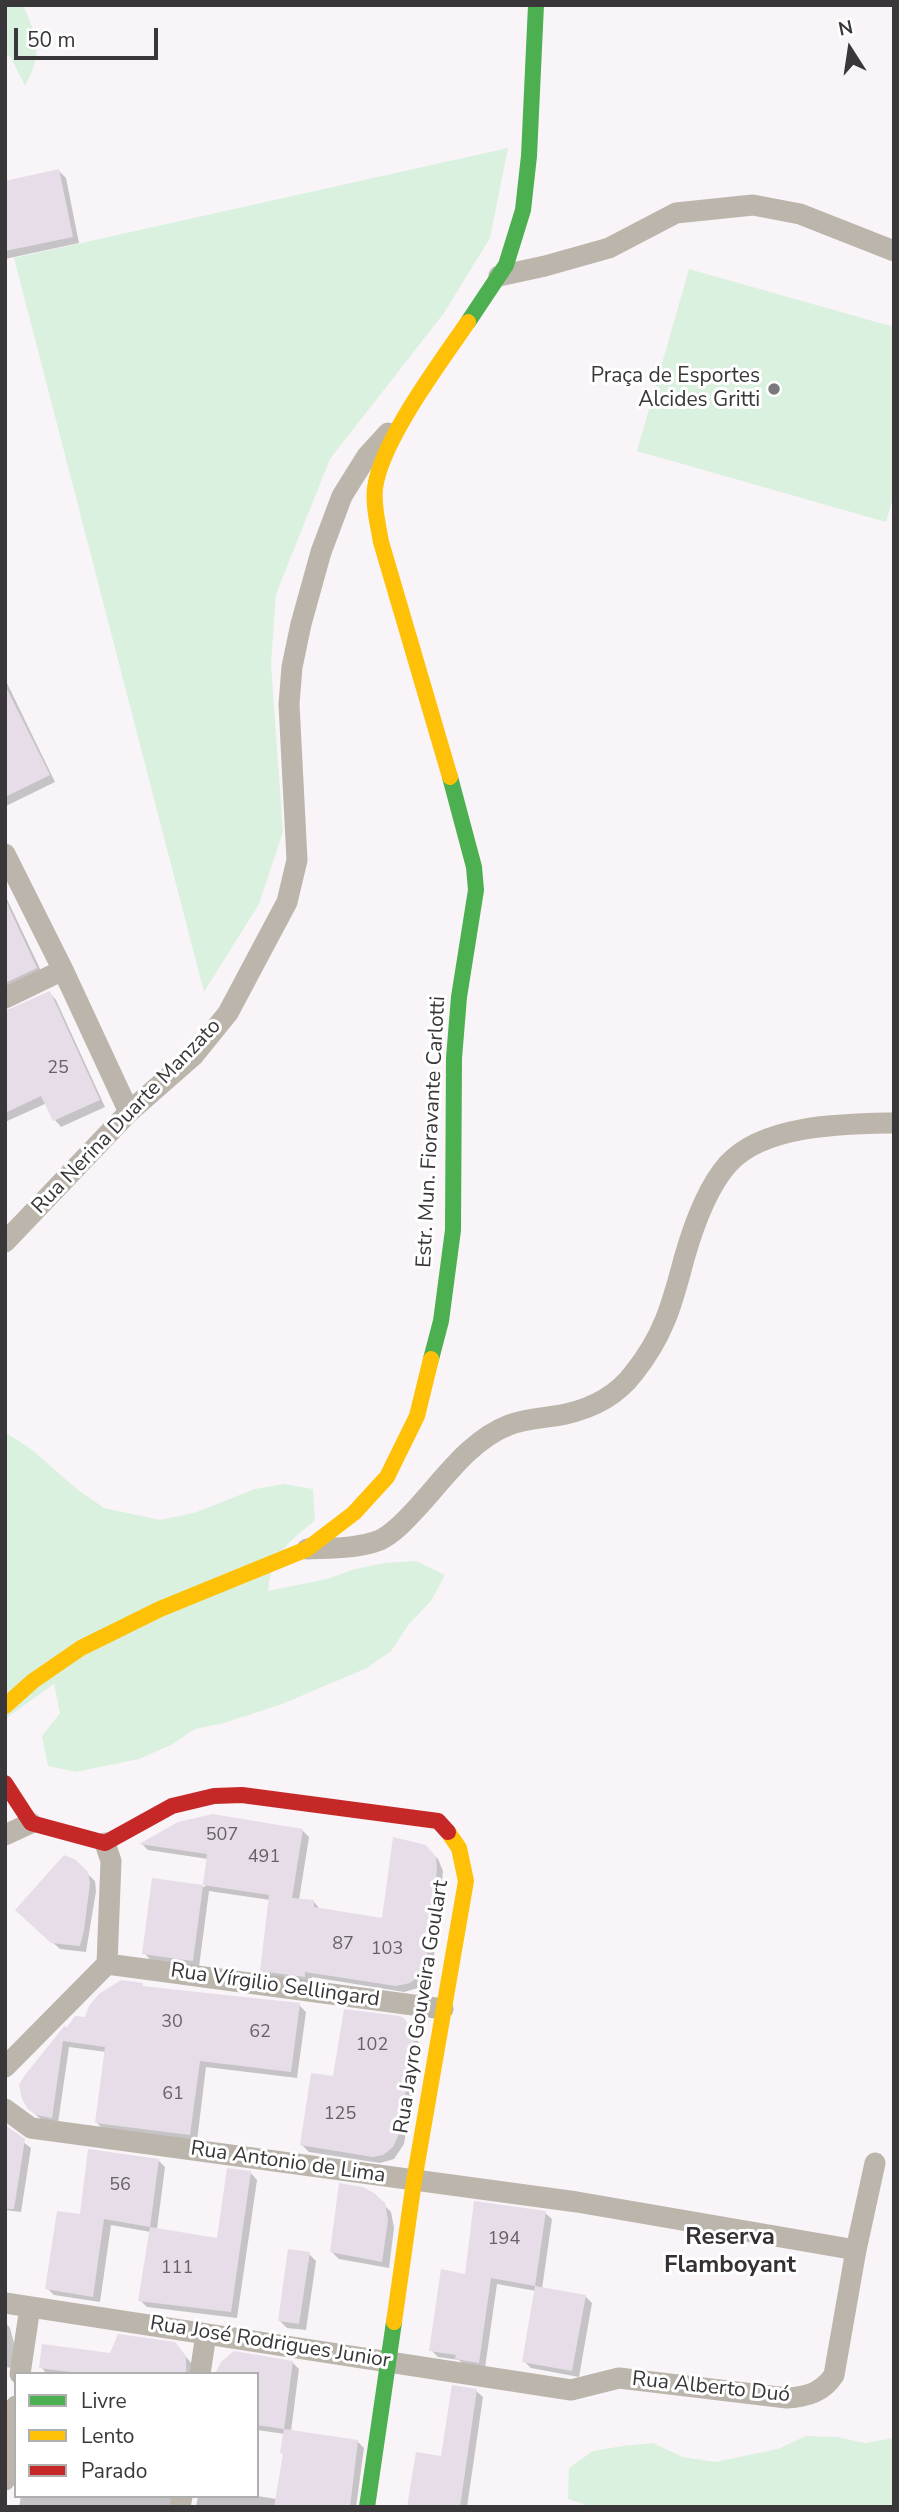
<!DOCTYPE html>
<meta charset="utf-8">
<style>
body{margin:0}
#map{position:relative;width:899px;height:2512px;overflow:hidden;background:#f8f4f8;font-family:"Nunito Sans",sans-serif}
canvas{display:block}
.frame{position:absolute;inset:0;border:7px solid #393739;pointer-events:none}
.legend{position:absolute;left:14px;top:2372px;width:245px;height:126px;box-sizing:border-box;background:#fff;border:2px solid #b0afb0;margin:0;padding:9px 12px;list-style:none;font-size:21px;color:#393739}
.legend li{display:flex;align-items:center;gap:14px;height:35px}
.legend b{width:35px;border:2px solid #b0afb0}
.north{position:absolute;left:815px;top:14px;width:70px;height:70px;-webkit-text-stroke:5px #fff;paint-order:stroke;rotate:348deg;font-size:19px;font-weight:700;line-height:28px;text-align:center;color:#393739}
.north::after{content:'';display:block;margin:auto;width:24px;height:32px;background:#393739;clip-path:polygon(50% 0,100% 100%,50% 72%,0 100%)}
.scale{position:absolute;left:14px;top:28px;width:144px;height:32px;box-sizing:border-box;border:4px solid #393739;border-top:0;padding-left:9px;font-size:21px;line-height:24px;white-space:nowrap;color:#393739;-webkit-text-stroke:5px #fff;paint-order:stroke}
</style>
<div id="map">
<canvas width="899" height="2512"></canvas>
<div class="frame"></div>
<ul class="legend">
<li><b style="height:9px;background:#4caf50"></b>Livre</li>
<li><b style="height:9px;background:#ffc107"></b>Lento</li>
<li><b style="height:9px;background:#c62828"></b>Parado</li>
</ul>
<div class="north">N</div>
<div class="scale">50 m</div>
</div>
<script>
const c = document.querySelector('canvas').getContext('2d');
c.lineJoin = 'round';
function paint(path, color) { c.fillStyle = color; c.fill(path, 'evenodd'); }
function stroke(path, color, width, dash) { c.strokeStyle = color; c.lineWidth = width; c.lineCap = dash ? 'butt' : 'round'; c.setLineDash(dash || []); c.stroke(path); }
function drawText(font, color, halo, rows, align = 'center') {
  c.font = font + ' "Nunito Sans",sans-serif'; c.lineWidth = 6; c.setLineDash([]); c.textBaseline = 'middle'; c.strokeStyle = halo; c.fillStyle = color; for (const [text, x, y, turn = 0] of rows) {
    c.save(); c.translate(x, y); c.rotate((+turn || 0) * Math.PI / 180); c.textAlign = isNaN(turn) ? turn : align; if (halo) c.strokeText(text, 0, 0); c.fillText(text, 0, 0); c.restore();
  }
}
const green = new Path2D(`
 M5,5H23C38,39 43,52 25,86L10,56L5,54Z
 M508,148L490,238L444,313L330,459L276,594L271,664L283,832L259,904L204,992L14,258Z
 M689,269L894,327V494L886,522L637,451Z
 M5,1432L31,1449L78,1490L104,1508L160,1520L194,1513L255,1489L284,1484L313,1489L315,1520C288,1543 272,1554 268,1591L327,1579L355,1569L385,1563L416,1561L445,1575L431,1601L409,1624L391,1651L367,1668L282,1704L224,1723L195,1729L171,1745L139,1759L76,1772L48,1766L42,1736L60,1713L54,1684L5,1719Z
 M806,2436L837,2437L865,2443L894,2438V2507H592L568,2499L569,2468L593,2451L623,2446L653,2443L683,2457L715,2462L778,2449Z`);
const shadow = new Path2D(`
 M59,171L66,178L79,243L5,259V183Z
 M5,679L55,782L6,806L5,805Z
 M5,895L43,975L5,993Z
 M50,993L56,1000L105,1107L61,1127L55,1120L47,1103L5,1122V1011Z
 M179,1824L302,1830L309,1837L299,1900L314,1902L320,1909L384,1920L425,1847L438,1859L443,1871L432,1974L422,1987L404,1992L312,1977L311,1983L268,1977L261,1971L270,1900L209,1891L199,1967L151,1960L144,1953L154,1880L205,1887L208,1859L148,1850L142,1844Z
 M75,1862L95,1881L96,1891L86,1952L60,1949L24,1917Z
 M142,1985L144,1988L299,2005L306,2012L297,2078L206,2067L197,2141L104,2130L97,2123L106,2052L69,2047L58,2123L45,2122L37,2116L29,2108L63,2029L86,2019Z
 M399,2018L417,2035L420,2051L404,2144L394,2159L380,2163L309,2152L302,2145L335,2078Z
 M5,2128L31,2148L21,2212L5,2210Z
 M158,2160L165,2167L157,2229L218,2240L251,2173L257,2180L237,2318L147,2307L140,2300L151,2232L111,2225L100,2302L54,2295L47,2288L82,2216Z
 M373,2194L391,2212L394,2228L389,2268L339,2259L332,2252Z
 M545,2213L552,2219L542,2289L585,2296L592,2303L579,2377L531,2368L524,2361L536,2291L497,2284L485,2368L464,2365L459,2360L438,2357L431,2350L466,2276Z
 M309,2254L316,2261L306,2330L287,2328L280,2321Z
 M5,2322L10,2328L15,2347L12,2368L5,2367Z
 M182,2352L192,2364L193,2374H47L41,2367L111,2355Z
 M292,2362L299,2369L291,2431L357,2441L364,2448L356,2507H196L198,2496H257L277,2499L285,2456L282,2453L285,2434L257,2430V2374Z
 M476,2391L483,2397L467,2507H408L442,2458Z
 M21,2496H174L173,2507H19Z`);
const building = new Path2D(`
 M59,169L73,237L5,251V181Z
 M5,685L50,775L5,797Z
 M5,899L37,968L5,983Z
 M50,991L100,1100L53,1121L41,1096L5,1113V1011Z
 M213,1814L303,1829L292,1898L314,1900V1907L382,1918L393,1837L426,1845L436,1857L437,1869L426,1967L420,1976L410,1983L396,1986L305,1972V1977L260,1971L269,1895L203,1885L193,1961L142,1954L152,1878L203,1885L207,1854L139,1844L178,1822Z
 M64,1855L76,1860L88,1872L90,1883L84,1930L80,1946L51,1943L15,1910Z
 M121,1980L143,1983L142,1986L300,2003L291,2072L200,2061L190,2135L95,2123L105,2047L63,2041L52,2118L36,2115L28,2109L22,2099L19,2085L25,2075L65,2025V2030L75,2016L85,2017L89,2006L99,1994Z
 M344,2009L400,2016L405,2019L413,2034L414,2044L398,2136L393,2147L383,2155L373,2157L300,2145L311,2073L333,2076Z
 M5,2125L25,2139L14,2209H5Z
 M88,2149L159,2159L150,2227L104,2219L93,2297L45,2289L57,2211L80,2214Z
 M227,2168L251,2171L231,2312L138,2301L150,2227L217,2238Z
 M339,2183L363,2187L374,2193L385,2203L388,2220L382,2262L330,2252Z
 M474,2201L546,2211L535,2286L586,2295L572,2371L522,2362L535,2286L491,2278L479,2363L455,2359L456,2355L429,2351L441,2269L465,2274Z
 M288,2249L310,2252L299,2324L278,2321Z
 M118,2334L175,2342L186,2356V2374H86L39,2368L42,2344L110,2353Z
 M234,2351L293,2361L284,2429L358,2440L350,2507H274L283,2454L280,2453L284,2429L257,2425V2374H215L221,2362Z
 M452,2385L477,2389L460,2507H407L416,2452L441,2456Z`);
const street = new Path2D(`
 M499,276L545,266L609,248L676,213L753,205L800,214L894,251
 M5,854L63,970L129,1112
 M5,998L63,970
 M5,1242L129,1112L194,1055L228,1013L287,902L297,860L289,704L292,667L301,624L321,552L342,496L367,456L388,433
 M307,1549C330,1548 358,1549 380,1540C394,1533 406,1520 416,1509C444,1479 470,1440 509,1425C527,1418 548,1418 566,1414C592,1408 617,1395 633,1374C663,1337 672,1305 684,1259C693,1227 706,1189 728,1164C764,1124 844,1124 894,1123
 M5,1835L31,1823
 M107,1964L443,2009
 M5,2067L107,1964L111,1861L105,1843
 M5,2109L31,2128L577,2202L856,2250
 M5,2303L571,2390L619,2378L787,2398C807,2397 823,2392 834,2375L856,2250L875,2163
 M20,2374L30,2307
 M200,2374L206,2334
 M5,2480L16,2406
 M180,2507L182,2496`);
const fast = new Path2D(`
 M468,322L506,265L523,210L529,156L536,5
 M431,1359L441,1321L453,1230L454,1058L459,997L476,890L474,867L450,777
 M367,2507L394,2322`);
const slow = new Path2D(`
 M450,777L381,542C378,524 373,506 375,488C381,441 440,363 468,322
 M5,1706L33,1681L81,1648L160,1609L307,1549L354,1513L387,1477L417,1416L431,1359
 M394,2322L414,2181L466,1881L459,1848L448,1832`);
const jam = new Path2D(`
 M5,1783L31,1823L105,1843L172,1806L214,1796L242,1795L438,1821L448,1832`);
const markers = [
 [774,389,7,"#7c797c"]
];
const numberNames = [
 ["25",58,1069],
 ["507",222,1836],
 ["491",264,1858],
 ["87",343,1945],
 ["103",387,1950],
 ["30",172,2023],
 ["62",260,2033],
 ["102",372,2046],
 ["61",173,2095],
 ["125",340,2115],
 ["56",120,2186],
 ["194",504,2240],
 ["111",177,2269]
];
const poiNames = [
 ["Praça de Esportes",760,377],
 ["Alcides Gritti",760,401]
];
const streetNames = [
 ["Rua Nerina Duarte Manzato",127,1117,-46],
 ["Estr. Mun. Fioravante Carlotti",432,1132,-87],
 ["Rua Vírgilio Sellingard",275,1986,8],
 ["Rua Jayro Gouveira Goulart",422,2007,-81],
 ["Rua Antonio de Lima",288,2163,8],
 ["Rua José Rodrigues Junior",270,2343,9],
 ["Rua Alberto Duó",711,2388,6]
];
const quarterNames = [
 ["Reserva",730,2238],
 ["Flamboyant",730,2266]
];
paint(green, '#dbf1df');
paint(shadow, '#0003');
paint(building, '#e7dde8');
stroke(street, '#bbb5ac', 21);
stroke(fast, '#4caf50', 16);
stroke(slow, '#ffc107', 16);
stroke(jam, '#c62828', 16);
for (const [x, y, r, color] of markers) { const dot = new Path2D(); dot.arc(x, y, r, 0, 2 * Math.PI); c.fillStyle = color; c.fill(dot); stroke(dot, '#fff', 2.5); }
drawText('18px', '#666166', null, numberNames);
drawText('21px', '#393739', '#fff', poiNames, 'right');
drawText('21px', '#393739', '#fff', streetNames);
drawText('bold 24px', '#343034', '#fff', quarterNames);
</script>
